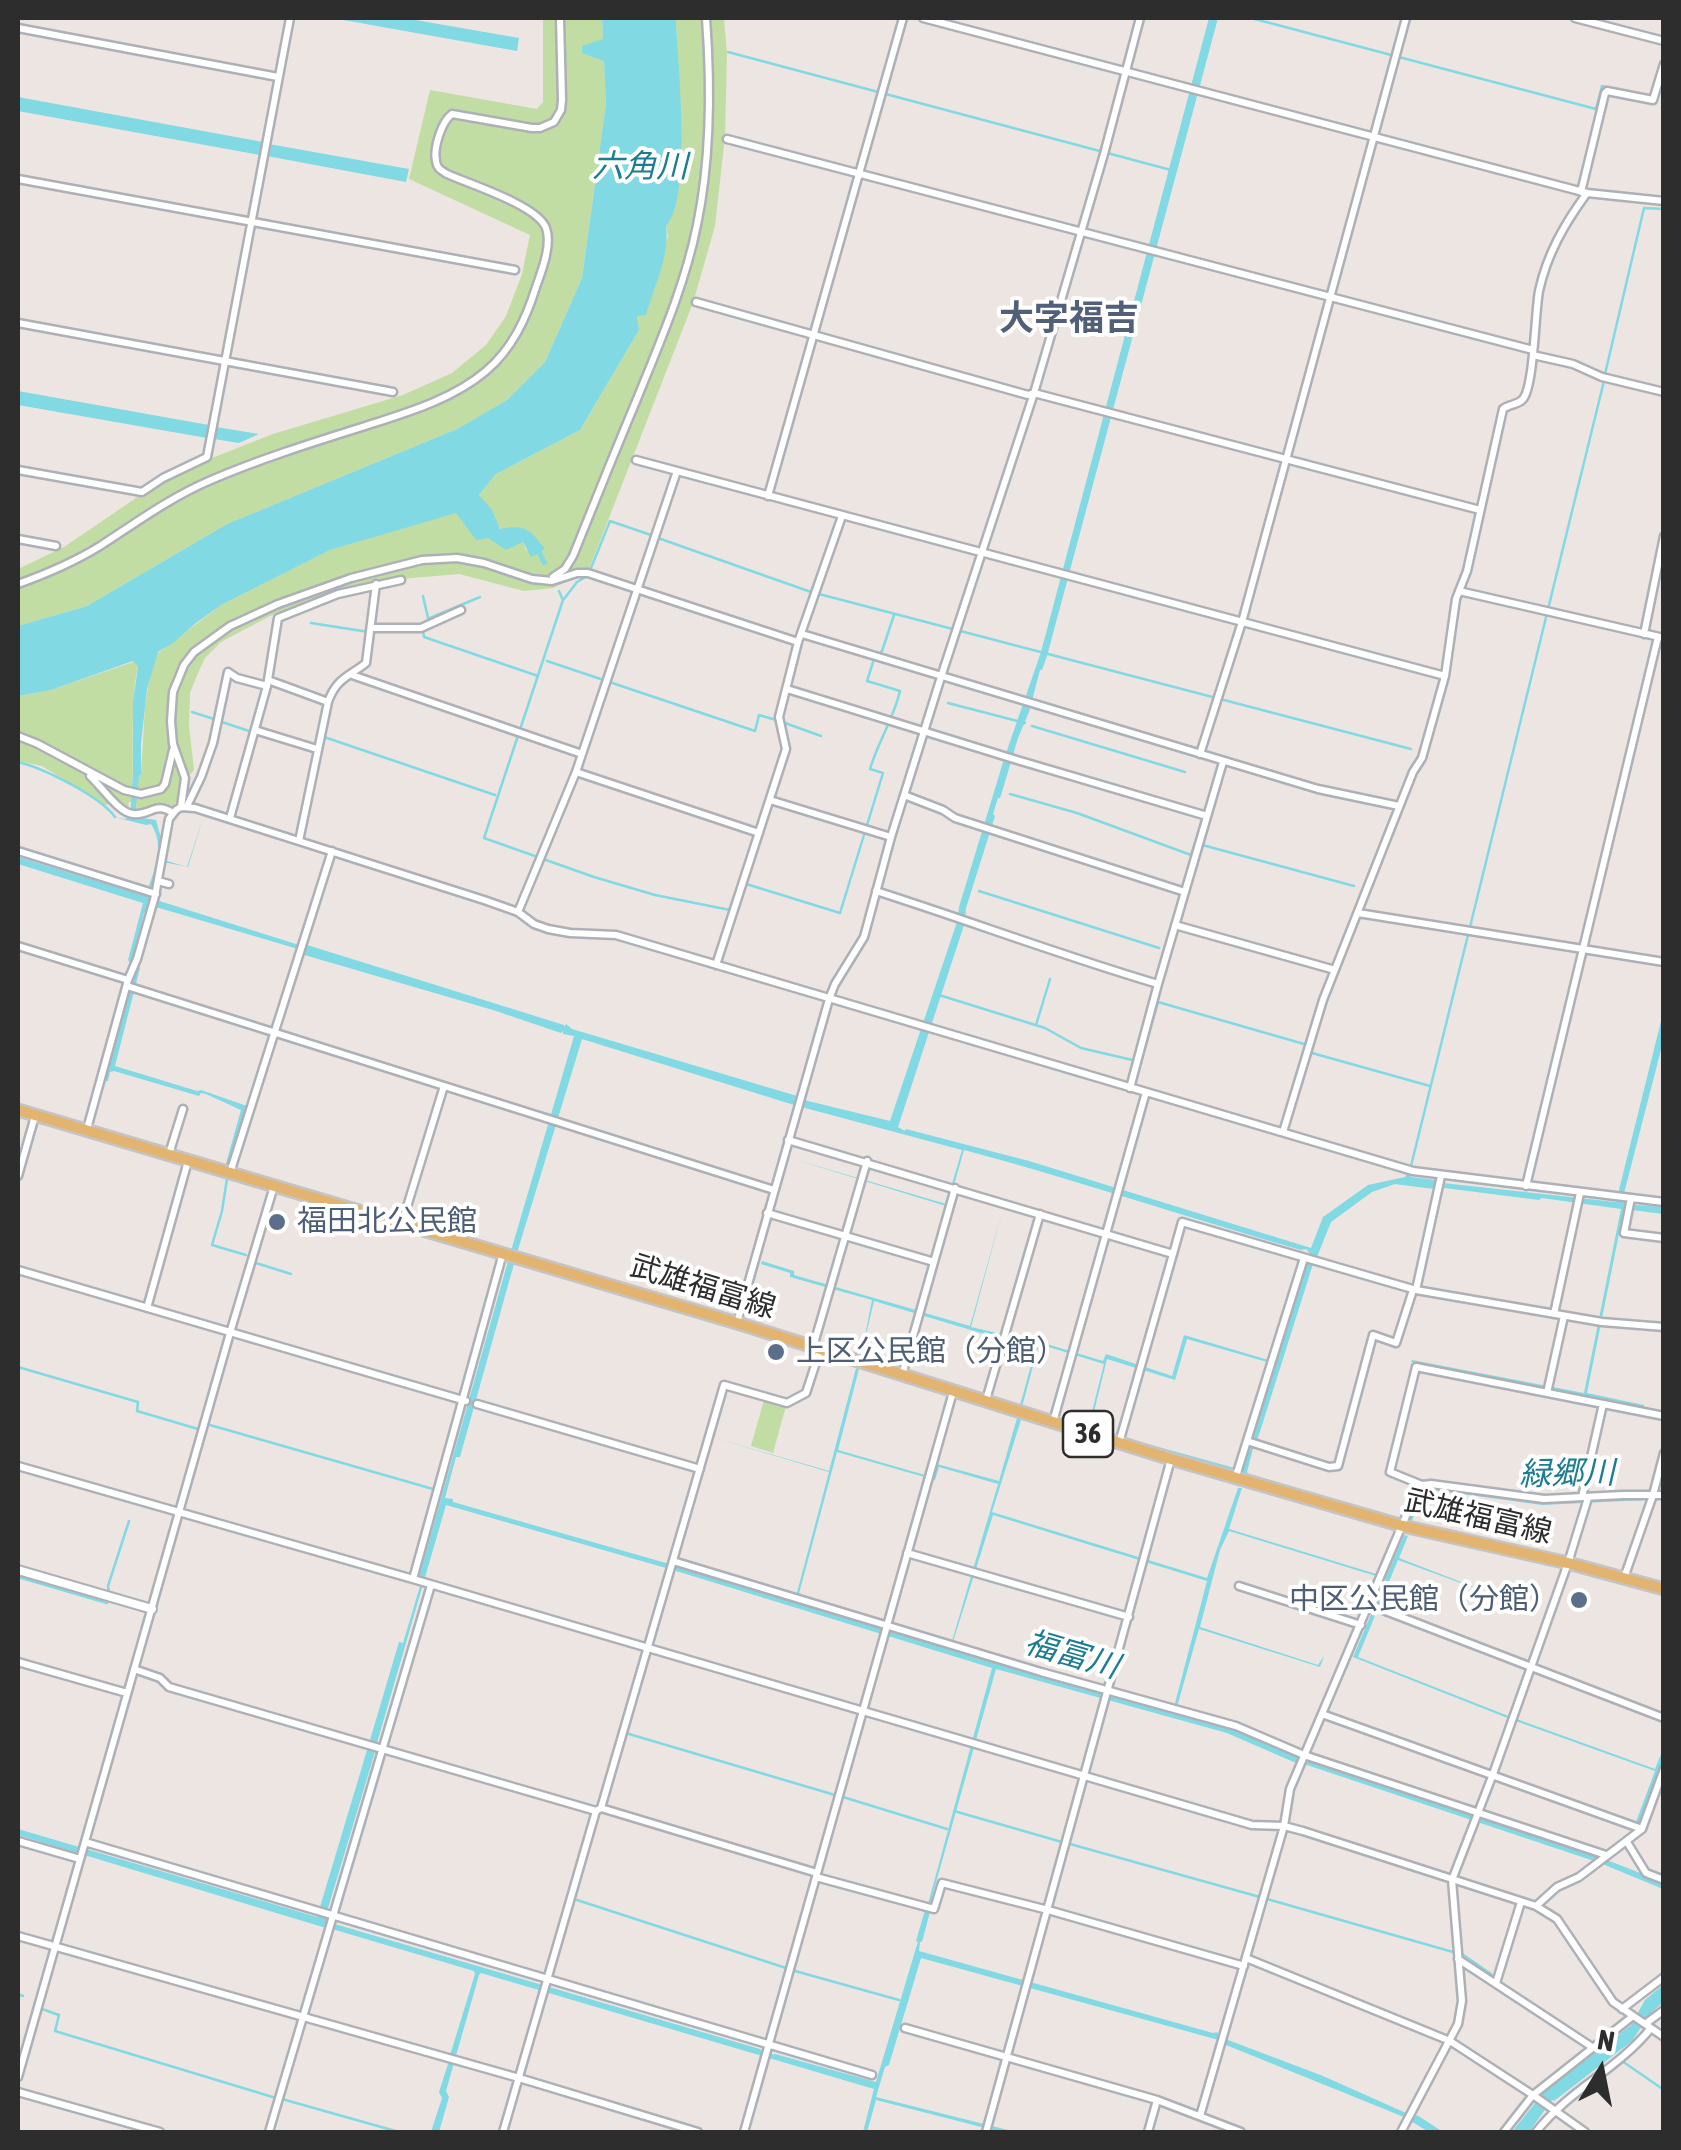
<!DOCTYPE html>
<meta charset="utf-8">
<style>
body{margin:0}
#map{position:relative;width:1681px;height:2150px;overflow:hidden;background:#ede5e1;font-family:"Asap Condensed",sans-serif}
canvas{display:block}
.frame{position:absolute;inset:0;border:20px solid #2d2d2d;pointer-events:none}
.north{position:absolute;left:1551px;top:2020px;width:100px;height:100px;-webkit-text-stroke:8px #fff;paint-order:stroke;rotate:10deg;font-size:28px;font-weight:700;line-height:40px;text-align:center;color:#2d2d2d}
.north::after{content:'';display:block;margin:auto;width:35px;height:45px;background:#2d2d2d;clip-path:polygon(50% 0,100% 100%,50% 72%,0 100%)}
</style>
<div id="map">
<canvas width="1681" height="2150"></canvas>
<div class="frame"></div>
<div class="north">N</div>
</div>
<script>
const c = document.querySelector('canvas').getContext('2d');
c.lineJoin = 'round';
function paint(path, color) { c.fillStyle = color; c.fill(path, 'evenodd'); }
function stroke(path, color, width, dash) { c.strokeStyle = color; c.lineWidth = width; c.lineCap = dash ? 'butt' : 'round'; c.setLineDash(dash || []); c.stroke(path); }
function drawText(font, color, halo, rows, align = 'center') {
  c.font = font + ' "Asap Condensed","Noto Sans JP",sans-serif'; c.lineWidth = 8; c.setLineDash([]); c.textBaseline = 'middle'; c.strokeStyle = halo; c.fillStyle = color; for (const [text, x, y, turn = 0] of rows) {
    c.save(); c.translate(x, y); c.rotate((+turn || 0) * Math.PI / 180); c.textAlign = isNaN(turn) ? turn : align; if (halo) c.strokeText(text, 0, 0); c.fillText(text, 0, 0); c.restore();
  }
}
const green = new Path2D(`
 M543,18H602L603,39L583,53L604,60L606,104L582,278L545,362L507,400L457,429L227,524L87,606L18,626V569L64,547L164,479L207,460L273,434L403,395L452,373L486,345L506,316L522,274L530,235L409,179L430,90L537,109L543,102Z
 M676,18H724L727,54L725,136L715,226L693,303L589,569L585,573L553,588L524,591L459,574L377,581L270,616L221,642L205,658L198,673L190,693L189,726L194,770L182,784L181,797L174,805L135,810L136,803L129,802L128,810L116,802L105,805L42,766L18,761V696L51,690L136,661L138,666C129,707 135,752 132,794L139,774H141L145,707L150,674L157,654L221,605L330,550L456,512L488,538L523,542L526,550L537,554L548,564C537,541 519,545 502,530C497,525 486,504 479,495L496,474L580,430L639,330L637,316L668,237L666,226L682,170Z
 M764,1400L786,1406L773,1453L751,1446Z`);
const water = new Path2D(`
 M332,18H404L519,38L517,51Z
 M602,18H676C677,60 693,197 666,226C670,255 654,287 646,315L637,316L639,330L580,430L496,474L479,495L492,510L500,529C526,524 530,530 545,549L541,551L548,564L543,565L537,554L531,557L523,542L506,550L488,538L476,540L456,513L330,550L221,605L196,623L173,643L158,652L147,689L141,744V775H139L135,817L156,820L163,845L161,859L187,867L204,815L188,867L158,861L150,898L299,945L304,944L564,1025V1027L566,1024L572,1029L797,1096L804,1100L890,1121L957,922L959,907L1004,759L1041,652L1209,18H1218L1047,656L1042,670H1040L1029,712L1018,738L1002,792L1000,798H998L993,814L995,816L966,908L965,922L898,1127L905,1131L906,1129L1029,1161L1311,1248L1323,1217L1368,1185L1405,1177L1407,1173L1411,1174V1177L1436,1180L1443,1183L1616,1202L1619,1199V1190L1663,1013V1042L1622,1201L1625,1204L1663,1207V1214L1624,1209L1587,1393L1644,1405V1407L1411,1362L1412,1360L1584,1393L1621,1209L1542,1198L1539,1200L1436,1187L1434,1189L1395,1184L1372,1192L1331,1222L1317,1257H1312L1311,1263L1313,1264L1257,1441H1255L1247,1472L1250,1476L1253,1475L1407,1521L1419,1492L1425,1487L1593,1500L1646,1497L1663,1492V1494L1646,1500L1542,1505L1426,1489L1422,1493L1411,1524L1019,1409L1037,1343L1008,1335L1001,1339L874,1301L861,1356L872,1300L790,1277V1273L761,1264L762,1261L794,1271V1275L916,1310L946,1206L790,1158L946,1204L962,1150L794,1105L582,1039L517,1253L460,1457H456L445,1498L453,1499V1502L795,1600L829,1472L715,1438L829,1471L856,1368L859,1369L838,1450L932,1477L937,1464L999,1481L1017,1418L1021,1420L992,1512L1207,1578L1238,1488H1242L1229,1529L1386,1577L1404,1535L1408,1536L1399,1558L1518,1604L1398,1560L1358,1657L1511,1717L1655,1769L1663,1749V1759L1640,1823L1635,1829L1636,1832L1604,1853L1602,1858L1663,1882V1889L1600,1863L1298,1762L1296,1763L1227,1733L996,1669L930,1904L928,1910L930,1912L922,1942H920L919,1951L1213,2033L1217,2032L1220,2037L1323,2076L1415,2117L1417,2115L1443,2132H1429L1404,2117L1226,2045V2042L921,1958L889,2065L885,2067L876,2097L1016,2132H1001L876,2100L867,2132H863L874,2089L481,1973L479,1975L446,2091L449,2097L439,2132H431L442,2098L439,2092L449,2061L448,2056L451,2052L475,1974L474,1971L332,1929L327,1925L326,1928L18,1835V1829L317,1917L367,1750H370L372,1742L370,1740L399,1642L403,1643L420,1586L419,1577L508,1261L574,1036L563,1034V1031L561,1033L493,1010L301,954L298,949L149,905L144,913L132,961L140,968L115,1066L197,1091L201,1090L247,1106L229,1168L225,1167L241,1110L206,1094L201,1093L199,1096L114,1071L110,1072L108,1081H104L136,972L128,960L143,903L18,864V857L145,896C154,872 166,847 151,824L146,825L114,817L125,819L130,816L133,775V702L138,666L133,661L51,690L18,696V626L87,606L227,524L457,429L507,400L545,362L582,278L606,104L604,61L582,53V46L603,39ZM964,1150C1077,1180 1188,1218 1301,1250L1306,1249L1311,1255L1308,1263H1306L1275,1362L1184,1335L1172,1376L1106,1354L1103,1361L1040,1342V1340L1038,1341C1015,1335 994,1333 971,1327L1003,1209L970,1326L918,1311ZM1187,1339L1274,1364L1251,1439V1447L1242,1470L1090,1428L1107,1359L1175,1380ZM1039,1344L1104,1364L1088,1427L1022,1407ZM837,1452L935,1480L939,1467L998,1484L950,1648L797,1601ZM446,1505L673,1570L992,1668L928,1904L927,1910H925L916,1941L918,1942L916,1948L876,2082L775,2054C769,2055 763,2053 760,2049L328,1922L326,1915L375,1752L372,1750L375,1742L377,1743ZM993,1515L1207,1581L1173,1711L951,1648ZM1229,1531L1386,1579L1353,1657L1510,1719L1655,1771L1633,1830L1599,1855L1592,1854L1305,1758L1300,1759L1299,1756L1246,1733L1177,1707L1199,1629L1320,1667L1324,1656L1318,1665L1200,1627L1220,1550Z
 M18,97L263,142L262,148L269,144L409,169L406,182L267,156V151L261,150L260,155L18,111Z
 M18,391L209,425V431H215L216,427L259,434L239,443L214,439V434L208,433L207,438L18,405Z
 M1663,1985V2002L1650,2014L1632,2041L1554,2101L1552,2100L1529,2132H1512L1543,2093L1631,2025L1645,2000Z`);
const stream = new Path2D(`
 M1251,18L1596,109L1602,86L1623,91
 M728,52L1171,170
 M1605,374L1644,208L1664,209
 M658,538L811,592
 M591,568L610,521L651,535
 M559,591L563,600L484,838L594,877L655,895L730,910
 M819,594L1411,749
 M423,596L428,618
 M564,599L577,582L587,576
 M432,622L430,618L480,597
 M311,623L369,632
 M423,631L424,637L538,676
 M370,657L373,631
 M547,661L755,731L759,715L776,720
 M948,703L1025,723
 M192,712L214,719
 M222,722L252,732
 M785,723L821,736
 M1032,726L1185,772
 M279,741L314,752
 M321,754L324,737L495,795
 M18,762C43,768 100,796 115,817
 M1010,794L1077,813L1191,855L1195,843L1354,886
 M743,883L840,913L883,773L870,769C878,742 893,720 900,691L867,681L874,659L882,651L894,615
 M979,891L1159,948
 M1470,927L1604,381
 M939,995L1045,1028L1081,1048L1141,1062L1158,1002L1304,1044
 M1036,1025L1050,979
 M1312,1053L1430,1086
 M1410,1170L1468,935
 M225,1177L227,1179L222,1211L212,1245L246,1255
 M256,1263L291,1274
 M18,1367L138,1402L137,1411L198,1429
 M210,1425L433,1489
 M18,1577L107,1603
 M109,1592L108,1586L129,1521
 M629,1734L835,1795
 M843,1797L947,1829
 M954,1811L1062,1842
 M1070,1844L1260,1897
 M1267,1899L1453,1952
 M577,1900L786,1968
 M1462,1954L1491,1974V1976
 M795,1971L899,2000
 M1487,1982L1516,2002
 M18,1994L23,1996
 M42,2009L59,2015L55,2031L276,2098
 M1622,2061L1664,2090
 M18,2096L145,2132
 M282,2099L399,2132`);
const minor = new Path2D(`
 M923,18L1587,193L1664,201
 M1575,18L1664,41
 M18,28L278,77
 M727,139L1533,350
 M18,179L515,270
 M1581,192L1605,93L1607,91L1653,100L1664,64
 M696,302L1028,395L1034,393L1480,510
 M18,323L393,392
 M1533,355L1573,364L1602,377L1664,392
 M636,460L1445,676
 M18,470L142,492L163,478L207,457L290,18
 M768,496L903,18
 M18,539L56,546
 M553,577L565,569L573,556C594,504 615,451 637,399C660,342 685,285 697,225C711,158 711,85 706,18
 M18,584C46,574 74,562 100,546C137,522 171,497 211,480C260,459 311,443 362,427C405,413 452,400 486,371C512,349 526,319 536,287C542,270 552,245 546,228C537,205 469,184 447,174C441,170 437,169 436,161C433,148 442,121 452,114L532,128H540L554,122L561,110L562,100L560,18
 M1459,591L1664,638
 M372,628H421L461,610
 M802,634L1318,789L1399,806
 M1644,634L1664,536
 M352,675L582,754
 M268,680L328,702
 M787,689L1017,760L1207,816
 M255,730L317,749
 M18,736L38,744L124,790L141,794L161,789L165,784L173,750
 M1200,754L1242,622L1406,18
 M576,772L759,833
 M90,776C102,787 119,813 133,814C151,816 154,801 173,813
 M904,795L943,810L955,818L1185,892
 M770,800L891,837
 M187,806L201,777L213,743L228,672L237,678L267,686
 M181,807L185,778L173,744L171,721L173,692L184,665L194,652L230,626L278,604L351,578L422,560L457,558L484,563L532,579L552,581L577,573H588L798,642
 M230,818L267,686L278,618L338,594L401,580
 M299,841L328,702C336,679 348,677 366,663L376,584
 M18,851L156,894
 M158,881L169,884
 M876,891C970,921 1063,956 1158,984
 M518,912L576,772L677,471
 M1358,913L1664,962
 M1175,925L1335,970
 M18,946L128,980
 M716,965L786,749L779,717L798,642L842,516
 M127,986L774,1190
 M1130,1088L1158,984L1223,762
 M87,1129L128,980L137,959L155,896L169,819L176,810L181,807L195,808L484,900L518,912L534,924L548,929L570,933L616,935L1413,1171L1664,1202
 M1283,1132L1323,1000L1413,772L1422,758L1445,676L1456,599L1467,571L1503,409C1509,404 1518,405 1523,399C1534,386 1535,312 1539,291C1547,254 1565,223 1587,193
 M788,1140L1173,1254L1119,1443
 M169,1154L183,1109
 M230,1173L332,851
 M18,1176L35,1116
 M1526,1186L1658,637
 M1631,1198L1624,1233L1664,1238
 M767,1213L934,1262
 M402,1223L444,1086
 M1173,1254L1182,1222L1416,1290L1602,1322L1664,1327
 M18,1270L466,1401
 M1416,1290L1441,1176
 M147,1308L188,1161
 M1554,1314L1580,1193
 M737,1323L829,999L835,984L864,937L891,837L941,677L1034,393L1104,154L1140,18
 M813,1347L867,1161
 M902,1375L955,1188
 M1547,1393L1564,1316
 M986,1400L1040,1214
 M477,1404L700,1469
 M1053,1422L1146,1092
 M1247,1441L1329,1467L1338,1466L1373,1335L1396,1343L1413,1290
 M18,1466L413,1579L1252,1825L1284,1826L1303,1831L1536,1906L1557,1887L1579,1877L1642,1829L1664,1769
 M1236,1476L1304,1258
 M1422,1485L1390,1472L1416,1367L1664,1416
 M1582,1497L1603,1404
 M907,1553L1129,1617
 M673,1561L1041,1672L1236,1726L1304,1755L1606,1855
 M1624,1578L1653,1495L1664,1453
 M413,1579L503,1253
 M1239,1586L1361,1625
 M1370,1605L1664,1718
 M18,1662L127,1693
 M134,1669L160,1678L169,1687L596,1811
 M1322,1714L1642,1829
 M601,1808L817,1873
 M18,1841L80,1859
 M85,1842L872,2075
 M1627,1842L1646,1873L1664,1880
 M816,1877L934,1909L942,1883L1048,1910L1244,1966
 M1536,1906L1557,1919L1613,2002L1664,2037
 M18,1936L519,2078L698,2132
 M1246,1958L1450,2041L1533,2095L1585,2132
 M1458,1959L1592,2047
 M1496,1983L1521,1902
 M1622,2009L1664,1977
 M1645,2024L1664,2010
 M905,2028L1157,2100L1241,2132
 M18,2077L230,1333L274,1186
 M18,2092L160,2132
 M1200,2116L1284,1826L1290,1789L1417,1490L1422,1485L1431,1484L1544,1499L1623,1495H1664
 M269,2132L431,1585
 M503,2132L596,1811L601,1808L724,1385L787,1403L806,1393L820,1350
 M744,2132L953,1392
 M986,2132L1171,1459
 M1148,2132L1157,2100
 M1401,2132L1458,2024L1462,2001L1452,1880L1493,1774L1568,1563L1588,1498
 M1504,2132L1533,2095L1633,2016
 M1536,2132C1570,2089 1617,2070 1651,2028`);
const tertiary = new Path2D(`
 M18,1570L152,1609`);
const primary = new Path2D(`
 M18,1110L737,1323L1171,1459L1403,1526L1568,1563L1664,1589`);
const markers = [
 [277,1222,10,"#5c6f8a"],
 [776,1352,10,"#5c6f8a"],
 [1579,1600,10,"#5c6f8a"]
];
const shields = [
 [1088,1434,50]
];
const shieldNames = [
 ["36",1088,1434]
];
const serviceNames = [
 ["福田北公民館",297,1222],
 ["上区公民館（分館）",796,1352],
 ["中区公民館（分館）",1559,1600,"right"]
];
const streetNames = [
 ["武雄福富線",703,1287,17],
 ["武雄福富線",1478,1517,13]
];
const waterNames = [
 ["六角川",640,167],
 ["緑郷川",1567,1474,-1],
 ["福富川",1072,1655,16]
];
const quarterNames = [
 ["大字福吉",1069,319]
];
paint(green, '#c1dda3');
paint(water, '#80d9e3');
stroke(stream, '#80d9e3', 2.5);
stroke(minor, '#adb1b7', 11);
stroke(tertiary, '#adb1b7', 12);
stroke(primary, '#c4c4c4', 15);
stroke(minor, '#fff', 6);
stroke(tertiary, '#fff', 8);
stroke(primary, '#e3b470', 10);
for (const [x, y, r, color] of markers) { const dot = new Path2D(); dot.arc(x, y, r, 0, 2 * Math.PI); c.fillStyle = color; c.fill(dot); stroke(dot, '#fff', 4); }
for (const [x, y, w] of shields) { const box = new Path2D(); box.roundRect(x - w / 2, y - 23, w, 46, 8); c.fillStyle = '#fff'; c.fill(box); stroke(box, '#2d2d2d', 2.5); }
drawText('bold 28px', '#2d2d2d', null, shieldNames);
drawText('30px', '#4e5e75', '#fff', serviceNames, 'left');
drawText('30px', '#2d2d2d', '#fff', streetNames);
drawText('italic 32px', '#1c7d91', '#fff', waterNames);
drawText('bold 35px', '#515f79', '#fff', quarterNames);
</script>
